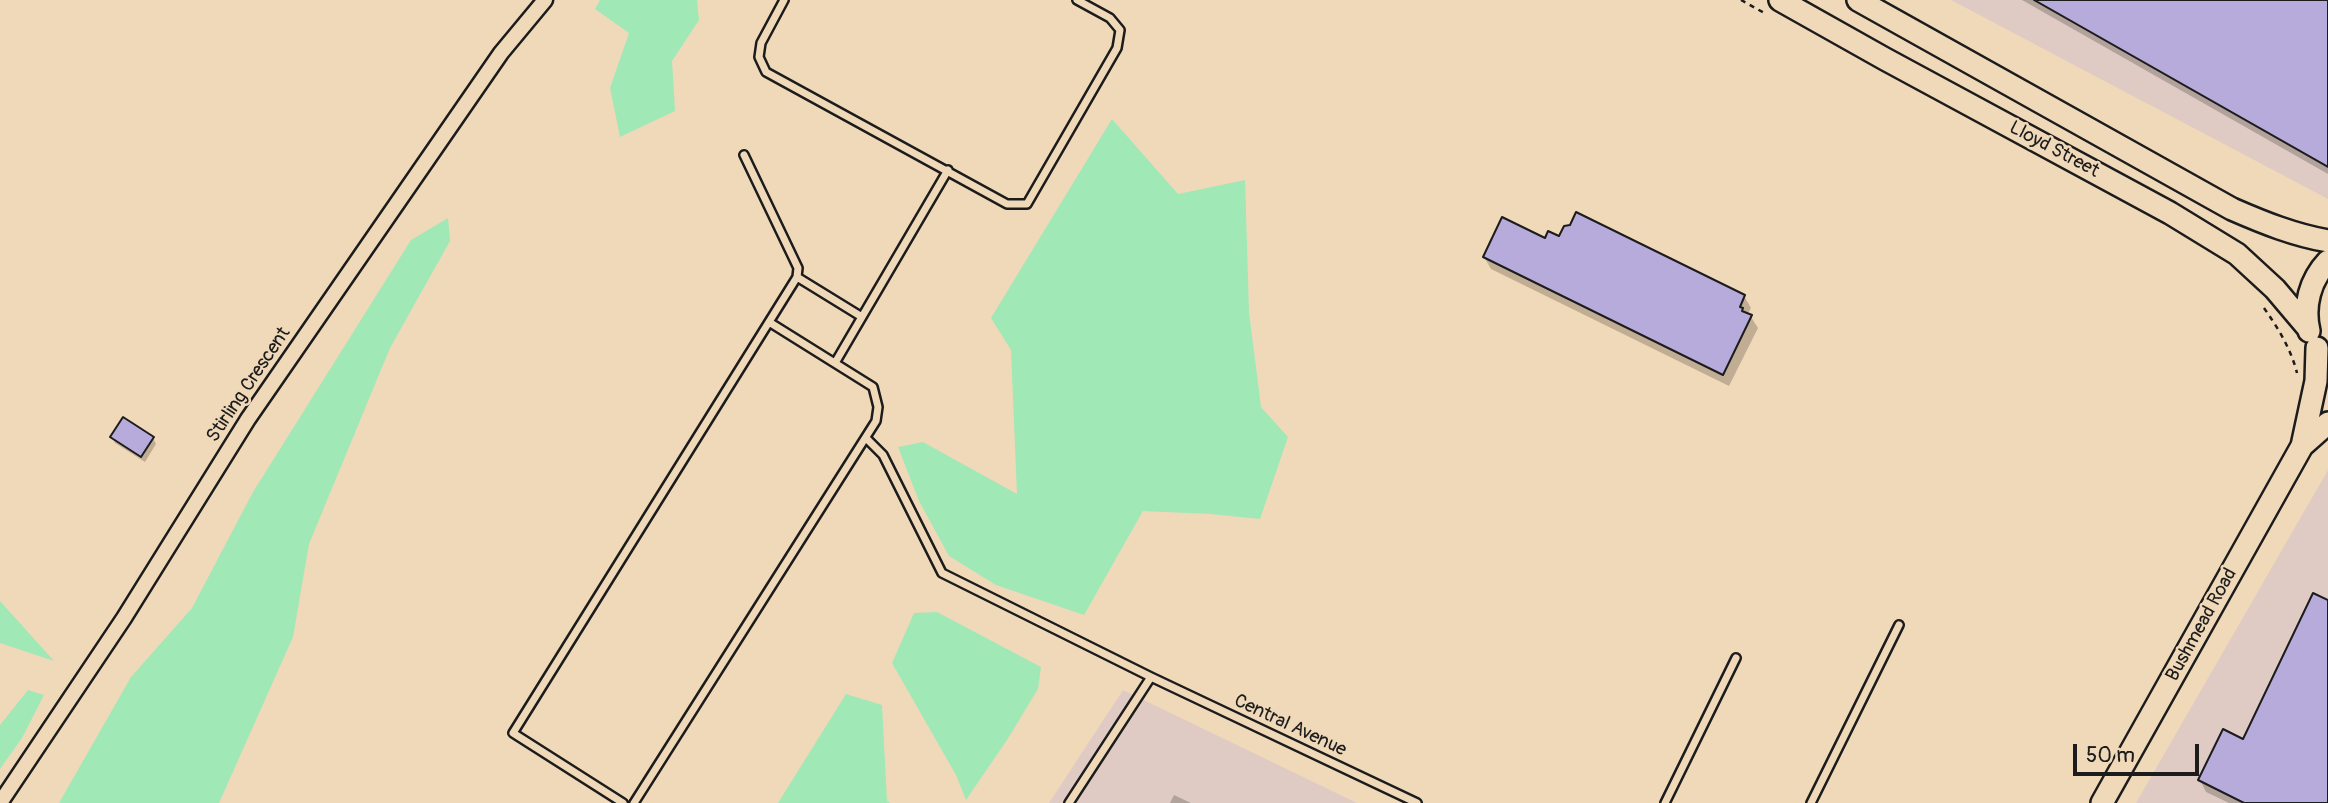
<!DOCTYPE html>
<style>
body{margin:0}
#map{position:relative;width:2328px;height:803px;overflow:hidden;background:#f0d9b9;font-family:Pangolin,sans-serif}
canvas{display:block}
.scale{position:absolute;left:2073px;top:744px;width:126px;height:32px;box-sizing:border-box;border:4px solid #1c1c1c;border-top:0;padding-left:9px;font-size:21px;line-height:24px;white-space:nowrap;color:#1c1c1c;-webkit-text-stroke:5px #f0d9b9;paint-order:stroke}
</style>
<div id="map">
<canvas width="2328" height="803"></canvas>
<div class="scale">50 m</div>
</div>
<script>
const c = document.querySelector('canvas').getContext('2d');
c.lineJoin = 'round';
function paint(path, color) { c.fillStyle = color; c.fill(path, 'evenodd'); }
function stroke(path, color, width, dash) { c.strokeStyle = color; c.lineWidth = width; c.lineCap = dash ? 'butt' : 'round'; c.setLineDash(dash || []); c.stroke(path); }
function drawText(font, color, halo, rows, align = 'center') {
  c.font = font + ' Pangolin,sans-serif'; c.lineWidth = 5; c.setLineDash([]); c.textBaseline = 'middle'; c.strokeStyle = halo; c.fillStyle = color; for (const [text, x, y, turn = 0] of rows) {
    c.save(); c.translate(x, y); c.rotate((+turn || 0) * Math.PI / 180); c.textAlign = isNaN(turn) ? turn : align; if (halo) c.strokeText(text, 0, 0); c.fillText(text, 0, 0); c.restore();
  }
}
const built = new Path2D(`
 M1951,0H2328V199Z
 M2328,470V803H2136Z
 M1123,690L1357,803H1049Z`);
const green = new Path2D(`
 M600,0H697L699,20L672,61L675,111L620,137L610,88L629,33L595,9Z
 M1112,119L1178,194L1245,180L1249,312L1261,407L1288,437L1260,519L1210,514L1143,511L1084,615L996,585L949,556L919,501L898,447L923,442L1017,494L1011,350L991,318Z
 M448,218L450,241L390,348L309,544L293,637L219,803H59L131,677L192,608L253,492L411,240Z
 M0,601L54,661L0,643Z
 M937,612L1041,667L1038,689L1007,740L966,800L956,775L892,663L914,613Z
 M28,690L44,695L22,738L0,769V725Z
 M846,694L882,705L887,801L890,803H778Z`);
const shadow = new Path2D(`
 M2022,0H2328V174Z
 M1546,241L1744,296L1751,308L1747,315L1751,317L1758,328L1729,386L1491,269L1484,257Z
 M112,437L153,438L156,444L145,462L115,443Z
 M2328,602V803H2229L2206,792L2200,780L2244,741Z
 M1174,795L1191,803H1170Z`);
const building = new Path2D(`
 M2034,0H2328V167Z
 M1576,212L1745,295L1740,307L1743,308L1742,311L1752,315L1723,375L1483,257L1502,217L1545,238L1548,231L1559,236L1564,226L1570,225Z
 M123,417L154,437L141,457L110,437Z
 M2313,593L2328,600V803H2244L2198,780L2223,729L2243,739Z`);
const path = new Path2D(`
 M1741,0L1766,14
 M2264,308C2278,328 2291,349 2297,373`);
const service = new Path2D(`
 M784,0L761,43L759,57L766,72L1007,204H1027L1117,48L1120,30L1110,18L1077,0
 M797,277L862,317
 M835,363L948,170
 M866,438L883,455L942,573L1151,677L1417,803
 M623,803L513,733L797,277L798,268L744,155
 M634,803L876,421L878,407L873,387L769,322
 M1069,803L1151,677
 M1665,803L1736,658
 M1811,803L1899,625`);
const minor = new Path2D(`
 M0,803L124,618L248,419L501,53L545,0`);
const secondary = new Path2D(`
 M1780,0L1885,59L2170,213L2237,254L2275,289L2308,328
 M1858,0L2232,209C2264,223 2294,235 2328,241
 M2309,331C2303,306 2310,280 2328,261
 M2302,446L2328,423
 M2102,803L2302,446L2316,381L2317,348`);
const streetNames = [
 ["Lloyd Street",2054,150,28],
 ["Stirling Crescent",249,385,-56],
 ["Bushmead Road",2202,625,-61],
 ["Central Avenue",1290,726,25]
];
paint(built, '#dfcbc4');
paint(green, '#a0e8b6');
paint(shadow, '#0003');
paint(building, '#b7abdc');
stroke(building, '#1c1c1c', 2);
stroke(service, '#1c1c1c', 12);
stroke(minor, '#1c1c1c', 19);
stroke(secondary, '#1c1c1c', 26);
stroke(path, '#1c1c1c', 2.5, [5, 5]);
stroke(service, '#f0d9b9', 7);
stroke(minor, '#f0d9b9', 14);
stroke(secondary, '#f0d9b9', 21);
drawText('19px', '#1c1c1c', '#f0d9b9', streetNames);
</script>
